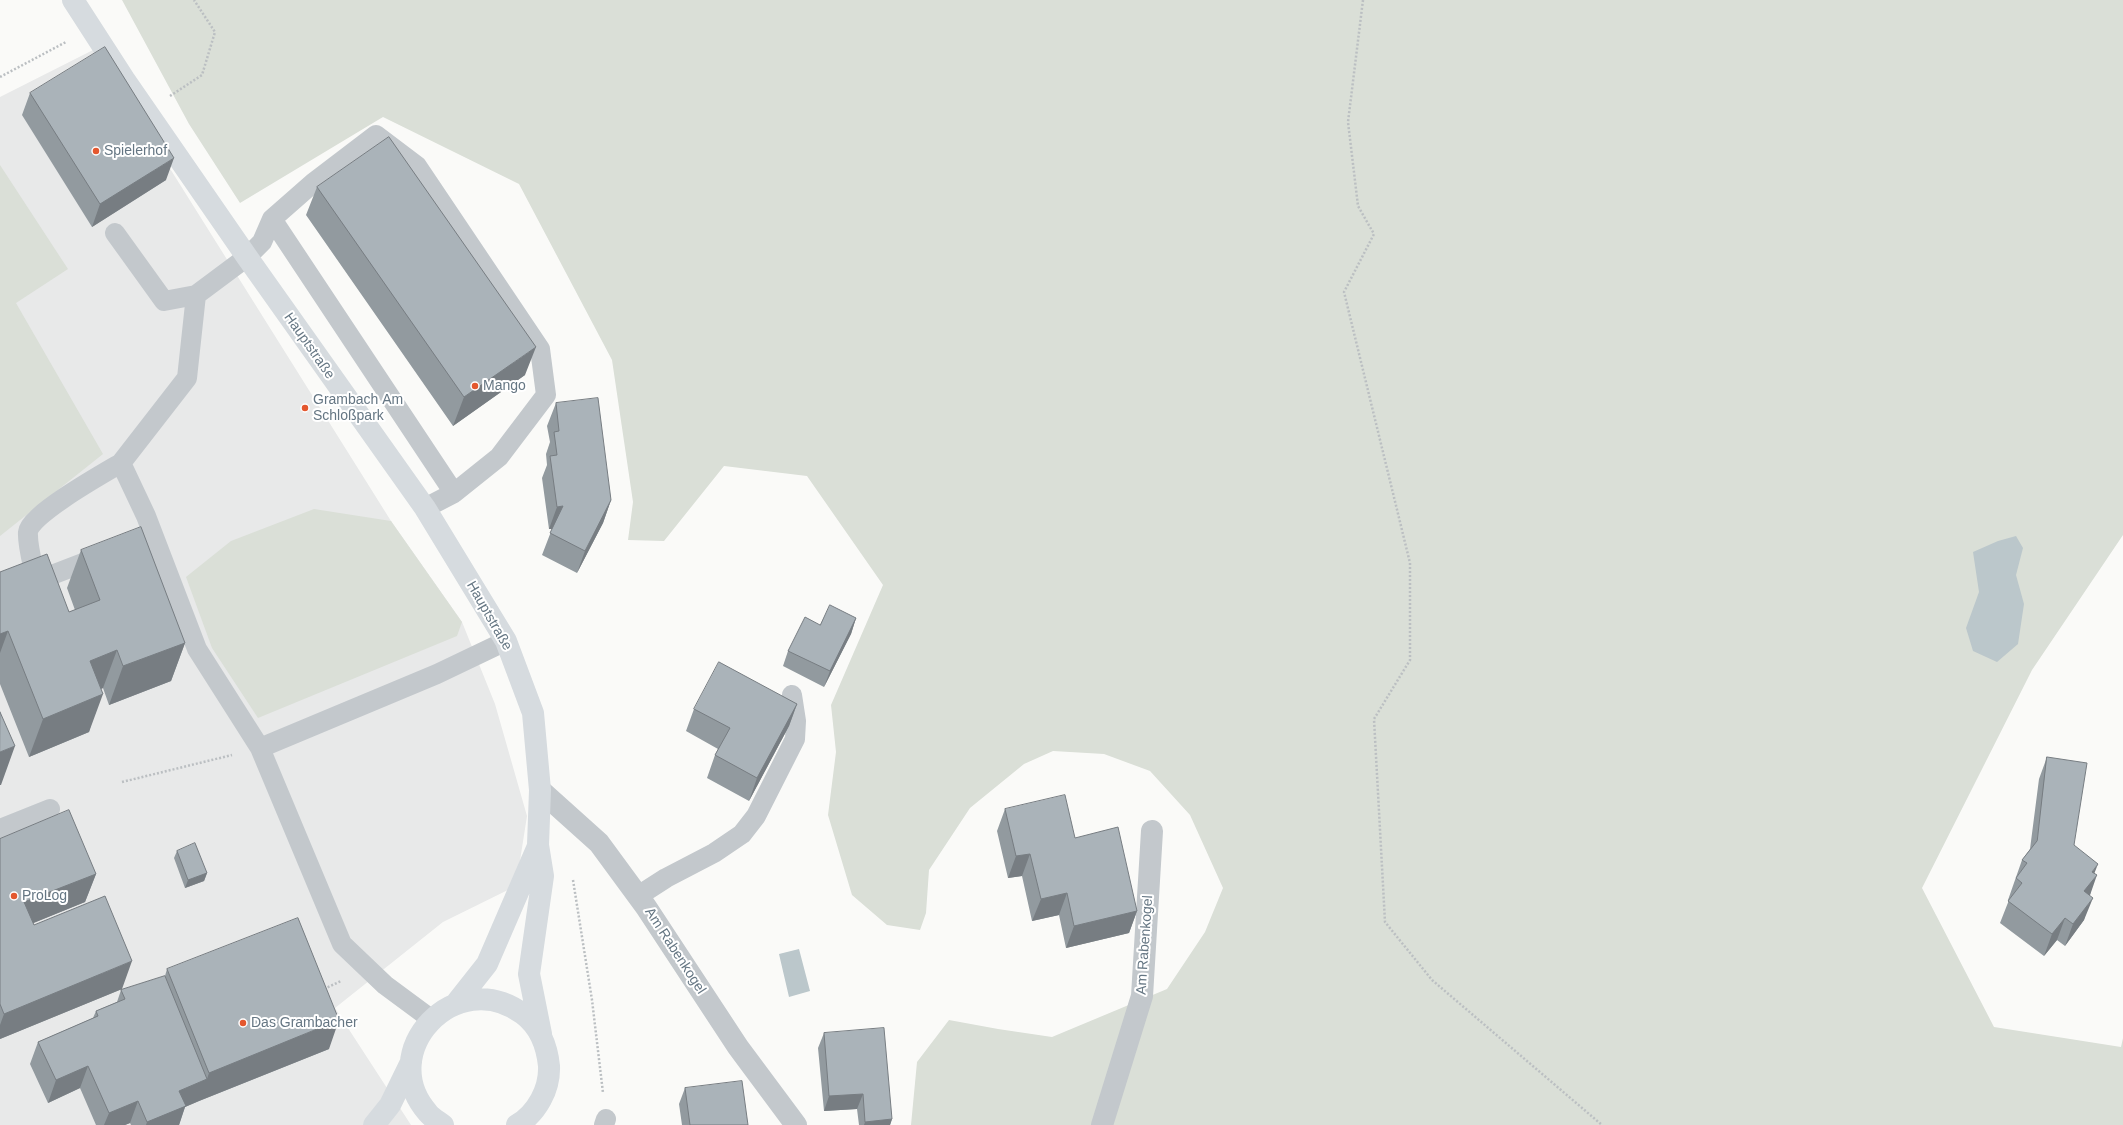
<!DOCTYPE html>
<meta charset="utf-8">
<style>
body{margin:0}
canvas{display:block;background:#fafaf8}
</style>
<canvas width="2123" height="1125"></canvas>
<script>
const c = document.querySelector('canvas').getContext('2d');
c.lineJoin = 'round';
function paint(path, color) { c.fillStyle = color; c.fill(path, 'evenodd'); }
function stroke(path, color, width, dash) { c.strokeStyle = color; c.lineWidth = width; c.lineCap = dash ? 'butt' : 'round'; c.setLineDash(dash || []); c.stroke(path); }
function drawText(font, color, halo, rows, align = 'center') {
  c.font = font + ' Helvetica,sans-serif'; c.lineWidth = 4; c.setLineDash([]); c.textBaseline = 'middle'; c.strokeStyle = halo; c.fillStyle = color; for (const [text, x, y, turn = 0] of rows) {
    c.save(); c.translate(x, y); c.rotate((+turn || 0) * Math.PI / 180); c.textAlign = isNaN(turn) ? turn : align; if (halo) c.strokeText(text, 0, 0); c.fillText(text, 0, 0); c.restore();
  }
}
const built = new Path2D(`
 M95,49L391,521L462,622L495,704L527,816L516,886L443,922L335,1008L411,1125H0V97Z`);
const green = new Path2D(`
 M122,0H2123V535L2032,670L1922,888L1994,1027L2121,1047L2123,1038V1125H911L917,1062L949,1020L998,1029L1052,1037L1167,989L1205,932L1223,888L1190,815L1150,771L1104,754L1053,751L1024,764L970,808L929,870L926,913L920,930L887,925L852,895L828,815L836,752L831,705L883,585L807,476L724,466L664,541L628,540L633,502L612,360L519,184L383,117L240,203L189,124Z
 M0,165L68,269L16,303L103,454L0,536Z
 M314,509L391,521L462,622L457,636L258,718L212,648L186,577L231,541Z`);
const water = new Path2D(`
 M2016,536L2023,548L2016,575L2024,604L2018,644L1997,662L1973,651L1966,628L1979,592L1973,552L1998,541Z
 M799,949L810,991L789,997L779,954Z`);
const path = new Path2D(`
 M1363,0L1348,122L1358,206L1374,234L1344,292L1410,563V660L1374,719L1385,922L1432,980L1602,1125
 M0,77L66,42
 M170,96L202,75L215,32L194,0
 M122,782L232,755
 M573,880L592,1000L603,1093
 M324,989L341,981`);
const lane = new Path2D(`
 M272,219L454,493
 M115,233L164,301L196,295
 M121,463L187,378L196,295L247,257L262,242L272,219L313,183L376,135L417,166L540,349L546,395L499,457L454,493L425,508
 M36,581C34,568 27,546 28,532C29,515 104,473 121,463L146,516L197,649L260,748L342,944L385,985L431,1019
 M0,595L101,556
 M260,748L437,674L506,641
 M0,829L50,809
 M638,896L666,878L714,853L742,834L756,816L795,739L796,721L792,695
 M604,1125L606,1119`);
const street = new Path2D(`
 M540,790L599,843L646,907L738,1047L796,1125
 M1102,1125L1142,996L1152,831`);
const secondary = new Path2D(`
 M73,0L124,79L247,257L425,508L506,641L533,713L540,790L538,845L543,876L529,974L541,1034
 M457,1002L487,964L538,846
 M374,1125L390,1105L411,1062
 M443,1125C438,1121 432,1118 428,1113C374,1052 456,964 523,1014C539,1026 547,1046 549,1066C550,1089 537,1113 517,1125`);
const wall = new Path2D(`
 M30,93L166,180L92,227L22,115Z
 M317,187L525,375L453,426L306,215Z
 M556,403L611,500L603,523L577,573L542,555L552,529H549L542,478L547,465L546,454L550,442L547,426Z
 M81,550L185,643L171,681L109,705L103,688L101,689L89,732L29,757L0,684V572L69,612L75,610L67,588Z
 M856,618L851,634L824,687L783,666L788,651L820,625Z
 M797,704L789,726L749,801L707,778L715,755L718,749L686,731L694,709Z
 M2047,757L2074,845L2095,874L2084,920L2065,946L2057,940L2044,956L2000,923L2009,900H2008L2022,860L2030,849L2039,779Z
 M1005,809L1075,838L1137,911L1129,933L1066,948L1059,915L1032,921L1022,876L1008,878L997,831Z
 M0,839L96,874L85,902L33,923L34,925L122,989L0,1039Z
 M177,851L207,873L204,881L185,888L174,858Z
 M167,969L329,1049L199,1101L185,1107L179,1125H131L130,1123L125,1125H96L80,1088L48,1103L30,1064L38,1042L93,1018L96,1011L117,1002L121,990L165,976Z
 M824,1033L892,1119L890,1125H859L857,1109L824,1111L818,1048Z
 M685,1088L748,1125H682L679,1104Z`);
const shadedWall = new Path2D(`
 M174,158L166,180L92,227L100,204Z
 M536,347L525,375L453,426L464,397Z
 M611,500L603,523L577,573L585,551Z
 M563,506L555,529H549L557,507Z
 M856,618L851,634L824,687L830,671Z
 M8,631L0,653V634Z
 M185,643L171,681L109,705L123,666Z
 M117,650L103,688L76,699L90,661Z
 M103,694L89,732L29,757L43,719Z
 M797,704L789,726L749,801L757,778Z
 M15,746L1,785H0V752Z
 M1030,854L1022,876L1008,878L1016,856Z
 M2098,864L2091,882L2097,875L2089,898L2076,913L2092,872Z
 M207,873L204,881L185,888L188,880Z
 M96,874L85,902L14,931L24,902Z
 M1067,893L1059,915L1032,921L1041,899Z
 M2093,898L2084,920L2065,946L2073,924Z
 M1137,911L1129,933L1066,948L1074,926Z
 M2065,918L2057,940L2044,956L2052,934Z
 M132,961L122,989L0,1039V1025L4,1014Z
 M339,1020L329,1049L199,1101L185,1107L179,1125H146L147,1122L179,1091L207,1079L209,1073Z
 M88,1066L80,1088L48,1103L56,1080Z
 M863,1094L857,1109L824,1111L829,1096Z
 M138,1101L130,1123L125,1125H104L109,1113Z
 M892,1119L890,1125H864L865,1122Z`);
const building = new Path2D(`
 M105,47L174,158L100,204L30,93Z
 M389,137L536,347L464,397L317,187Z
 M598,398L611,500L585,551L550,533L563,506L557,507L550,456L557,455L554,432L559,431L556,403Z
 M141,527L185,643L123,666L117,650L90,661L103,694L43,719L8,631L0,634V572L47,554L69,612L100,600L81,550Z
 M830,605L856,618L830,671L788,651L805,617L820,625Z
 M719,662L797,704L757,778L715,755L730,728L694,709Z
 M0,712L15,746L0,752Z
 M2047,757L2087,763L2074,845L2098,864L2092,872L2097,875L2084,891L2093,898L2073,924L2065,918L2052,934L2008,901L2022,883L2016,878L2027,863L2022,860L2037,841Z
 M1065,795L1075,838L1118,827L1137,911L1074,926L1067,893L1041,899L1030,854L1016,856L1005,809Z
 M69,810L96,874L24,902L34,925L105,896L132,961L4,1014L0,1004V839Z
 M195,843L207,873L188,880L177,851Z
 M298,918L339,1020L209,1073L167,969Z
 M165,976L207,1079L179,1091L186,1106L147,1122L138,1101L109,1113L88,1066L56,1080L38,1042L98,1016L96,1011L125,999L121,990Z
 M884,1028L892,1119L865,1122L863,1094L829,1096L824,1033Z
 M742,1081L748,1125H690L685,1088Z`);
const markers = [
 [96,151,4,"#e4572e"],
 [475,386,4,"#e4572e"],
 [305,408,4,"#e4572e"],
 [14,896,4,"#e4572e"],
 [243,1023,4,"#e4572e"]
];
const poiNames = [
 ["Spielerhof",104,151],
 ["Mango",483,386],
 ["Grambach Am",313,400],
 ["Schloßpark",313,416],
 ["ProLog",22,896],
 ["Das Grambacher",251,1023]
];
const streetNames = [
 ["Hauptstraße",309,346,55],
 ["Hauptstraße",489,616,60],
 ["Am Rabenkogel",1145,945,-86],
 ["Am Rabenkogel",675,951,57]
];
paint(built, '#e8e9e9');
paint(green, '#dadfd7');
paint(water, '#bbc7cb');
stroke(path, '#bbbfc2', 2.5, [2, 2]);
stroke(lane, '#c3c8cc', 20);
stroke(street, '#c3c8cc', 22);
stroke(secondary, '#d6dbdf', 22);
paint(wall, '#929a9f');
paint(shadedWall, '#777d82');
paint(building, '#aab3b9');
stroke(building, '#777d82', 1);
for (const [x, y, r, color] of markers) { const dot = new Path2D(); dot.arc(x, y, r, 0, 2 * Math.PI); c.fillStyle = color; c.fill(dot); stroke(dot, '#fff', 1.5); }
drawText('14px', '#657683', '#fff', poiNames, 'left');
drawText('14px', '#657683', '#fff', streetNames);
</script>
